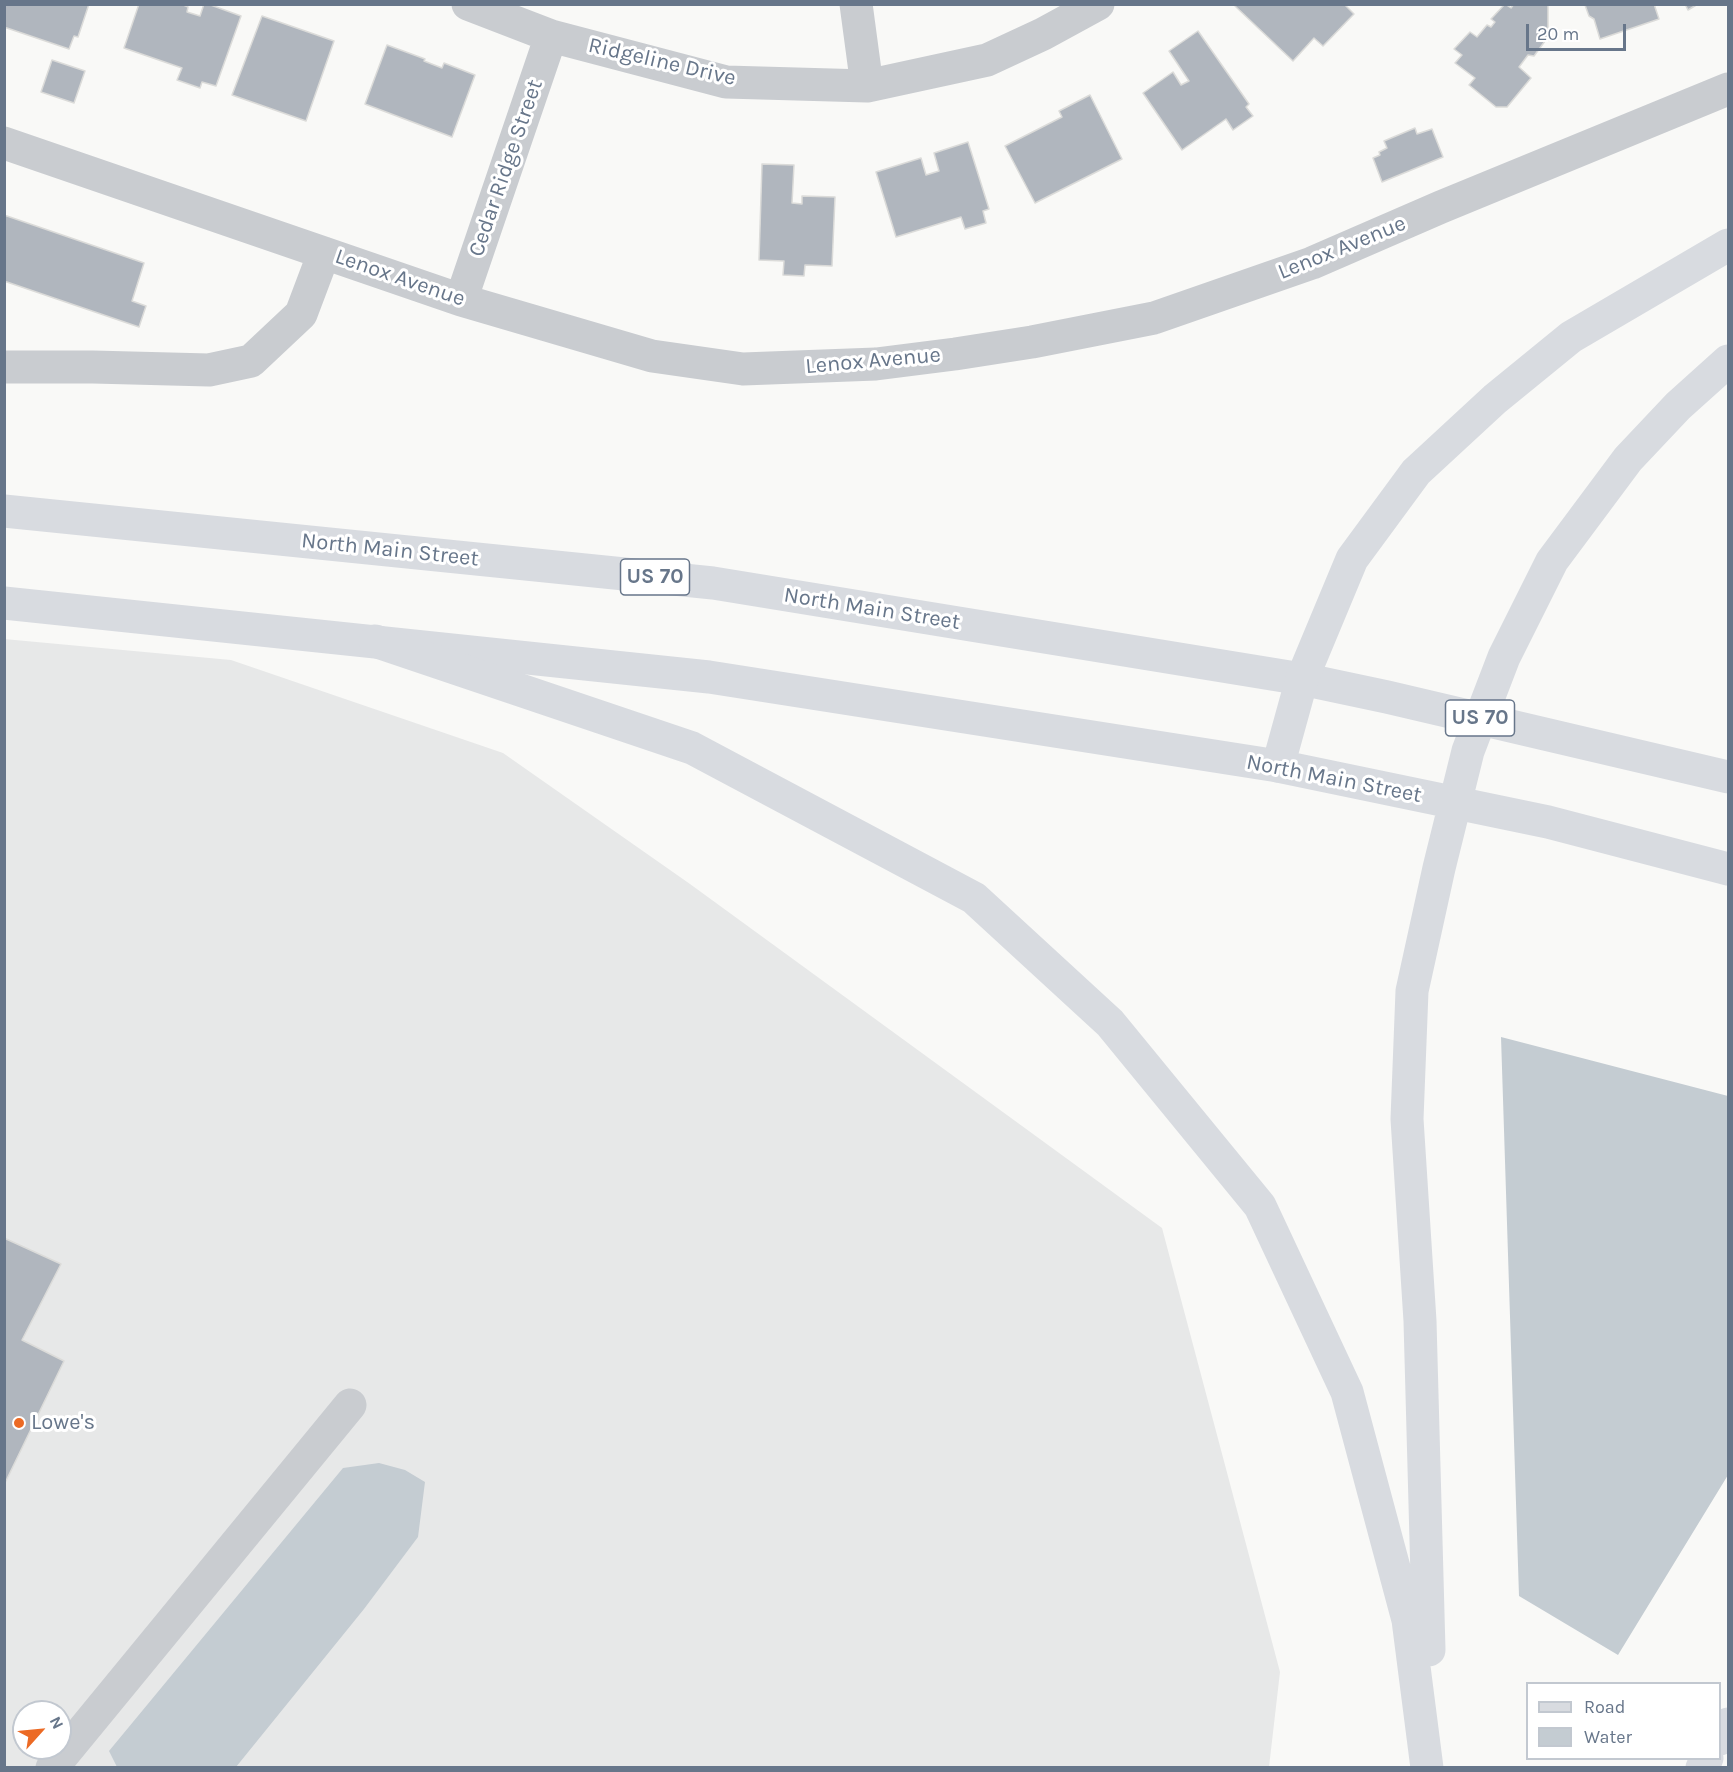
<!DOCTYPE html>
<style>
body{margin:0}
#map{position:relative;width:1733px;height:1772px;overflow:hidden;background:#f9f9f7;font-family:Karla,sans-serif}
canvas{display:block}
.frame{position:absolute;inset:0;border:6px solid #67768a;pointer-events:none}
.legend{position:absolute;left:1526px;top:1682px;width:195px;height:78px;box-sizing:border-box;background:#fff;border:2px solid #c2c8d0;margin:0;padding:8px 10px;list-style:none;font-size:18px;color:#67768a}
.legend li{display:flex;align-items:center;gap:12px;height:30px}
.legend b{width:30px;border:2px solid #c2c8d0}
.north{position:absolute;left:12px;top:1700px;width:60px;height:60px;box-sizing:border-box;background:#fff;border:2px solid #c2c8d0;border-radius:50%;rotate:63deg;font-size:16px;font-weight:700;line-height:24px;text-align:center;color:#67768a}
.north::after{content:'';display:block;margin:auto;width:21px;height:27px;background:#ec6a24;clip-path:polygon(50% 0,100% 100%,50% 72%,0 100%)}
.scale{position:absolute;left:1526px;top:24px;width:100px;height:27px;box-sizing:border-box;border:3px solid #67768a;border-top:0;padding-left:8px;font-size:18px;line-height:21px;white-space:nowrap;color:#67768a;-webkit-text-stroke:4px #fff;paint-order:stroke}
</style>
<div id="map">
<canvas width="1733" height="1772"></canvas>
<div class="frame"></div>
<ul class="legend">
<li><b style="height:8px;background:#d8dbe0"></b>Road</li>
<li><b style="height:16px;background:#c4ccd2"></b>Water</li>
</ul>
<div class="north">N</div>
<div class="scale">20 m</div>
</div>
<script>
const c = document.querySelector('canvas').getContext('2d');
c.lineJoin = 'round';
function paint(path, color) { c.fillStyle = color; c.fill(path, 'evenodd'); }
function stroke(path, color, width, dash) { c.strokeStyle = color; c.lineWidth = width; c.lineCap = dash ? 'butt' : 'round'; c.setLineDash(dash || []); c.stroke(path); }
function drawText(font, color, halo, rows, align = 'center') {
  c.font = font + ' Karla,sans-serif'; c.lineWidth = 6; c.setLineDash([]); c.textBaseline = 'middle'; c.strokeStyle = halo; c.fillStyle = color; for (const [text, x, y, turn = 0] of rows) {
    c.save(); c.translate(x, y); c.rotate((+turn || 0) * Math.PI / 180); c.textAlign = isNaN(turn) ? turn : align; if (halo) c.strokeText(text, 0, 0); c.fillText(text, 0, 0); c.restore();
  }
}
const built = new Path2D(`
 M4,639L231,660L503,753L690,884L1162,1228L1280,1672L1269,1767H5ZM24,1712H60V1748H24Z`);
const water = new Path2D(`
 M1501,1037L1728,1096V1475L1618,1655L1519,1596Z
 M379,1463L405,1470L425,1482L418,1537L364,1609L236,1767H117L109,1751L343,1468Z`);
const building = new Path2D(`
 M4,4H89L78,37L74,36L69,49L4,27Z
 M139,4H181L188,7L187,12L200,16L204,4H208L241,16L216,86L202,82L200,88L177,80L182,68L124,48Z
 M1237,4H1344L1354,14L1323,46L1314,38L1293,61L1235,6Z
 M1505,4L1511,8L1514,4H1548V37L1534,56L1528,55L1519,67L1531,78L1507,107H1496L1469,85L1475,78L1455,63L1462,55L1454,49L1470,32L1477,37L1487,25L1491,27L1495,22L1491,19Z
 M1654,4L1659,19L1600,39L1594,19L1589,16L1585,5Z
 M1685,4H1698L1688,10Z
 M262,16L334,41L306,121L232,95Z
 M1198,31L1249,104L1246,107L1253,116L1233,130L1226,119L1182,150L1143,93L1173,72L1181,85L1189,81L1169,51Z
 M387,45L425,59L424,61L442,68L444,63L475,75L452,137L365,104Z
 M52,60L85,71L74,103L41,92Z
 M1090,95L1122,159L1035,203L1005,146L1062,117L1059,111Z
 M1415,128L1417,134L1432,129L1443,157L1382,182L1373,158L1380,155L1379,152L1387,148L1384,141Z
 M968,142L989,209L983,211L986,223L965,229L961,217L896,237L876,172L921,158L926,175L939,171L934,153Z
 M762,164L794,165L792,203L802,204V196L835,197L832,266L805,265L804,276L783,275L784,261L759,260Z
 M4,215L144,263L132,301L146,306L139,327L4,281Z
 M4,1238L61,1264L22,1340L64,1361L4,1485Z`);
const minor = new Path2D(`
 M468,4L551,36L726,82L867,86L987,60L1043,34L1098,4
 M856,4L867,86
 M4,143L461,300L652,356L743,369L876,364L955,354L1032,342L1154,318L1312,263L1441,207L1728,89
 M461,300L551,36
 M4,367H93L209,370L251,361L301,314L324,253
 M52,1768L350,1405`);
const major = new Path2D(`
 M4,511L713,583L1302,679L1387,697L1728,777
 M4,603L709,677L1278,766`);
const highway = new Path2D(`
 M1728,245L1571,337L1495,399L1416,472L1352,559L1302,679L1278,766L1548,822L1728,869
 M375,641L692,748L974,898L1110,1023L1260,1206L1347,1392L1408,1620L1427,1768
 M1429,1650L1420,1321L1407,1119L1412,991L1439,868L1468,751L1504,657L1552,561L1628,459L1678,406L1728,361
 M1720,1739L1728,1724
 M1702,1768L1707,1758`);
const markers = [
 [19,1423,6,"#ec6a24"]
];
const shields = [
 [655,577,69],
 [1480,718,69]
];
const shieldNames = [
 ["US 70",655,577],
 ["US 70",1480,718]
];
const streetNames = [
 ["Ridgeline Drive",662,62,13],
 ["Cedar Ridge Street",506,168,-71],
 ["Lenox Avenue",1342,248,-22],
 ["Lenox Avenue",400,278,19],
 ["Lenox Avenue",873,361,-5],
 ["North Main Street",390,550,6],
 ["North Main Street",872,609,9],
 ["North Main Street",1334,779,11]
];
const poiNames = [
 ["Lowe's",31,1423]
];
paint(built, '#e7e8e8');
paint(water, '#c4ccd2');
paint(building, '#b0b6be');
stroke(building, '#dbdbd9', 1.5);
stroke(minor, '#c9ccd0', 33);
stroke(major, '#d8dbe0', 33);
stroke(highway, '#d8dbe0', 33);
for (const [x, y, r, color] of markers) { const dot = new Path2D(); dot.arc(x, y, r, 0, 2 * Math.PI); c.fillStyle = color; c.fill(dot); stroke(dot, '#fff', 2); }
for (const [x, y, w] of shields) { const box = new Path2D(); box.roundRect(x - w / 2, y - 18, w, 36, 4.5); c.fillStyle = '#fff'; c.fill(box); stroke(box, '#67768a', 1.5); }
drawText('bold 21px', '#67768a', null, shieldNames);
drawText('22px', '#67768a', '#fff', streetNames);
drawText('22px', '#67768a', '#fff', poiNames, 'left');
</script>
